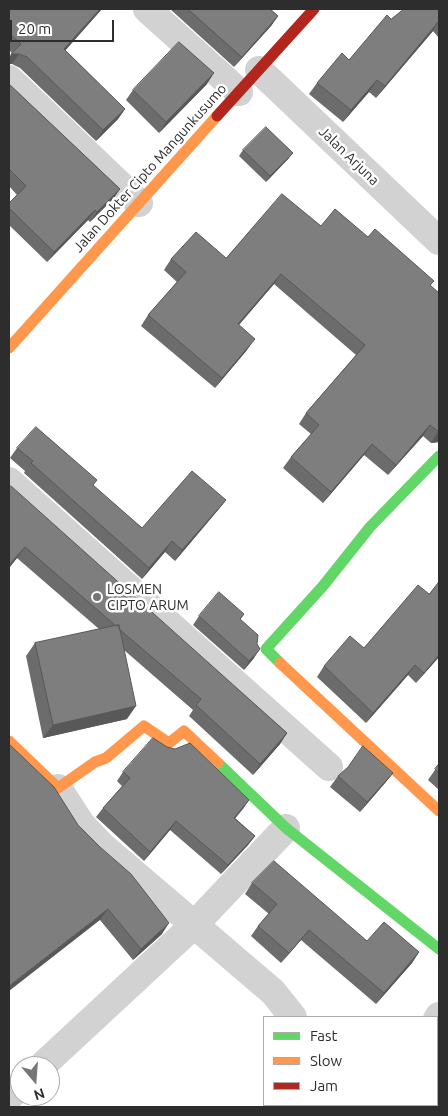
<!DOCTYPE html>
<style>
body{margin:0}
#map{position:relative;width:448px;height:1116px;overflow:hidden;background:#fff;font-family:Ubuntu,sans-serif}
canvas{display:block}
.frame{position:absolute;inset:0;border:10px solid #2d2d2d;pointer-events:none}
.legend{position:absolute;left:263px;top:1016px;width:175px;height:90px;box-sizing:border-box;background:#fff;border:1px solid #ababab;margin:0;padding:6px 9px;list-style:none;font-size:15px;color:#2d2d2d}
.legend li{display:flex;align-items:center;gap:10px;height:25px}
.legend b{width:25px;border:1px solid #ababab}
.north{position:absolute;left:10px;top:1056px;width:50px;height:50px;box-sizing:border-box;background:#fff;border:1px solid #ababab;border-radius:50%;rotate:162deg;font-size:14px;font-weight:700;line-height:20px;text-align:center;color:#2d2d2d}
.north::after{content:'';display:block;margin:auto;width:18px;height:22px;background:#767676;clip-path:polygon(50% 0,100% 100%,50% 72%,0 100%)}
.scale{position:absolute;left:10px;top:20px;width:104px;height:22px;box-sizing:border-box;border:2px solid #2d2d2d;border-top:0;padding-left:6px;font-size:15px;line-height:18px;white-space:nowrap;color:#2d2d2d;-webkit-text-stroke:4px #fff;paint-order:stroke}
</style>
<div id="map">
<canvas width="448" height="1116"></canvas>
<div class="frame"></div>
<ul class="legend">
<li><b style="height:6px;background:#63d668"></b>Fast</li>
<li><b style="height:6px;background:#ff974d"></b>Slow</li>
<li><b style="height:6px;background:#b3261e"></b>Jam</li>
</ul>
<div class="north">N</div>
<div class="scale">20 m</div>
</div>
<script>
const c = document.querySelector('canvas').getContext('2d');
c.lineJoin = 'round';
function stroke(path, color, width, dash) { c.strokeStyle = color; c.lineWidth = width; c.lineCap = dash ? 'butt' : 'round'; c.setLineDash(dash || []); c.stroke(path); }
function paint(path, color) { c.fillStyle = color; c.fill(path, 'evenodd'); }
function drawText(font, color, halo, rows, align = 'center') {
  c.font = font + ' Ubuntu,sans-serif'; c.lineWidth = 5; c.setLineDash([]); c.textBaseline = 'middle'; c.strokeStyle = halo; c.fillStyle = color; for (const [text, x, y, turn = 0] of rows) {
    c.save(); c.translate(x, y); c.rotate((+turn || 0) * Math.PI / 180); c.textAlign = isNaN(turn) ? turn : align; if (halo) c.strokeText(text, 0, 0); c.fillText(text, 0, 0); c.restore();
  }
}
const street = new Path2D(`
 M147,9L239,92
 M259,70L439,241
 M9,79L139,203
 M9,481L329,767
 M58,788L82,825L102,846L273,992L293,1017
 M437,1019L439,1016
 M42,1066L195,924L286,828
 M9,1097L20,1086
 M379,1105L381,1107`);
const fast = new Path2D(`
 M280,663L266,649L323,586L370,527L439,456
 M218,763L286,828L439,949`);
const slow = new Path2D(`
 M9,348L217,116
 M280,663L439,811
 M9,741L58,788L95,762L106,758L144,726L169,743L184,731L218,763`);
const jam = new Path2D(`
 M217,116L314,9`);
const wall = new Path2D(`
 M9,9H102L65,50L125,109L118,119L96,141L20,68L12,64V53L9,50Z
 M170,9H270L278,16L271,26L234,67Z
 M439,9V38L433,31L376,98L369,92L343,122L309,94L317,83L349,60L391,19Z
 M9,84L120,189L113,199L90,222L88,220L47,262L9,225V203L17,195L9,186Z
 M207,84L159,133L126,100L133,90Z
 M243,150L289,158L266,182L239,156Z
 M321,226L368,237L434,281L430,286L439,293V442L431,443L423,436L388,475L364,455L323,503L283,468L291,457L311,434L299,424L306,413L356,355L274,284L239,325L247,350L215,388L141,326L148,315L177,282L164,270L171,259L226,258Z
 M17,448L93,486L142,528L226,500L218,510L175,561L165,552L142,579L24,473L25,471L10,458Z
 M9,488L287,733L280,744L253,775L189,716L193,710L124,650L127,719L43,738L26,656L35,643L99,629L17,558L9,568Z
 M429,594L439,657L416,683L408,675L366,723L317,677L324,666L364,648Z
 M244,614L240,620L254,658L244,670L193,625L199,616Z
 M167,747L249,800L235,818L255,836L248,845L221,874L170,830L144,861L96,817L103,808L122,786L117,781L123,772Z
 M439,764V790L428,780Z
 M393,773L385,783L360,812L330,787L338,776Z
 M78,825L162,934L133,960L100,920Z
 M252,883L367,941L419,952L412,963L376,1004L301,940L281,963L251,936L258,926L269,914L245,894Z`);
const shadedWall = new Path2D(`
 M100,9H102L57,60L64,49Z
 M278,16L271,26L234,67L242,57Z
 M439,21L433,31L376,98L385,86Z
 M11,54H19L12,64H9V58Z
 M214,73L207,84L159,133L166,122Z
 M377,80L369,92L343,122L351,110Z
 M125,109L118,119L96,141L103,130Z
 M293,153L289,158L266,182L270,176Z
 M120,189L113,199L90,222L97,212Z
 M95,210L88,220L47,262L54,252Z
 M281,274L274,284L230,335L238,324Z
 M255,339L247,350L215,388L222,378Z
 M430,425L423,436L388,475L396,465Z
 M438,432H439V442L431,443Z
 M372,444L364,455L323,503L331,492Z
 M226,500L218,510L175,561L182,550Z
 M172,541L165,552L142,579L149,568Z
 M25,547L17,558L9,568V565Z
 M260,649L254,658L244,670L249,661Z
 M439,655V657L416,683L424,673Z
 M415,665L408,675L366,723L373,713Z
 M136,706L127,719L43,738L53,725Z
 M287,733L280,744L253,775L260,764Z
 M393,773L385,783L360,812L367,802Z
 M249,800L243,809L228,827L234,818Z
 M176,821L170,830L144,861L150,852Z
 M255,836L248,845L221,874L228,865Z
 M108,909L100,920L9,991V986Z
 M169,923L162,934L133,960L141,949Z
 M309,930L301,940L281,963L289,953Z
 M419,952L412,963L376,1004L384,993Z`);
const building = new Path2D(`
 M9,9H100L64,49L125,109L103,130L27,57L19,54H11L21,44L9,33Z
 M188,9H270L278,16L242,57Z
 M404,9H439V21L385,86L377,80L351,110L317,83L342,53L349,60L387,15L391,19Z
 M179,42L214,73L166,122L133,90Z
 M9,84L120,189L97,212L95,210L54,252L9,208V203L26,186L9,169Z
 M266,127L293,153L270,176L243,150Z
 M282,194L321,226L335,209L368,237L375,229L434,281L430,285L439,293V432L430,425L396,465L372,444L331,492L291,457L319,425L306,413L365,345L281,274L238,324L255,339L222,378L148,315L186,272L171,259L196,232L226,258Z
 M36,427L97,480L93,485L142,528L192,471L226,500L182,550L172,541L149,568L31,463L33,461L17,448Z
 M11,486L287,733L260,764L196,705L201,699L119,629V625L116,626L25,547L9,565V488Z
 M439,582V655L424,673L415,665L373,713L324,666L350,636L364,648L418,585L429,594Z
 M219,592L244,614L240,619L258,635L257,644L260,649L249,661L199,616Z
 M119,625L136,706L53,725L35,643Z
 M153,738L167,747L175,749L190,743L249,800L234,818L255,836L228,865L176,821L150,852L103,808L130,778L123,772Z
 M9,744L54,787L78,825L100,847L131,874L169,923L141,949L108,909L9,986Z
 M363,746L393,773L367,802L338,776L348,767Z
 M439,764V773L435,769Z
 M274,861L367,941L384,922L419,952L384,993L309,930L289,953L258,926L277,904L252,883Z
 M439,1080V1107H416L418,1105H437V1083Z
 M301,1105H335L337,1107H299Z`);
const markers = [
 [97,597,5,"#767676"]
];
const streetNames = [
 ["Jalan Arjuna",349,156,44],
 ["Jalan Dokter Cipto Mangunkusumo",150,168,-48]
];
const poiNames = [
 ["LOSMEN",107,589],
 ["CIPTO ARUM",107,605]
];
stroke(street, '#d2d2d2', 28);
stroke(fast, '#63d668', 11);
stroke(slow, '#ff974d', 11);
stroke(jam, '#b3261e', 11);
paint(wall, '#6c6c6c');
paint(shadedWall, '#585858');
paint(building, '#7e7e7e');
stroke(building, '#585858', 1);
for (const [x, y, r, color] of markers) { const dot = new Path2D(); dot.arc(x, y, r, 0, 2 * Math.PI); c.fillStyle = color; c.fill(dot); stroke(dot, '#fff', 2); }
drawText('14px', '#2d2d2d', '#fff', streetNames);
drawText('14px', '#2d2d2d', '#fff', poiNames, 'left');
</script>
